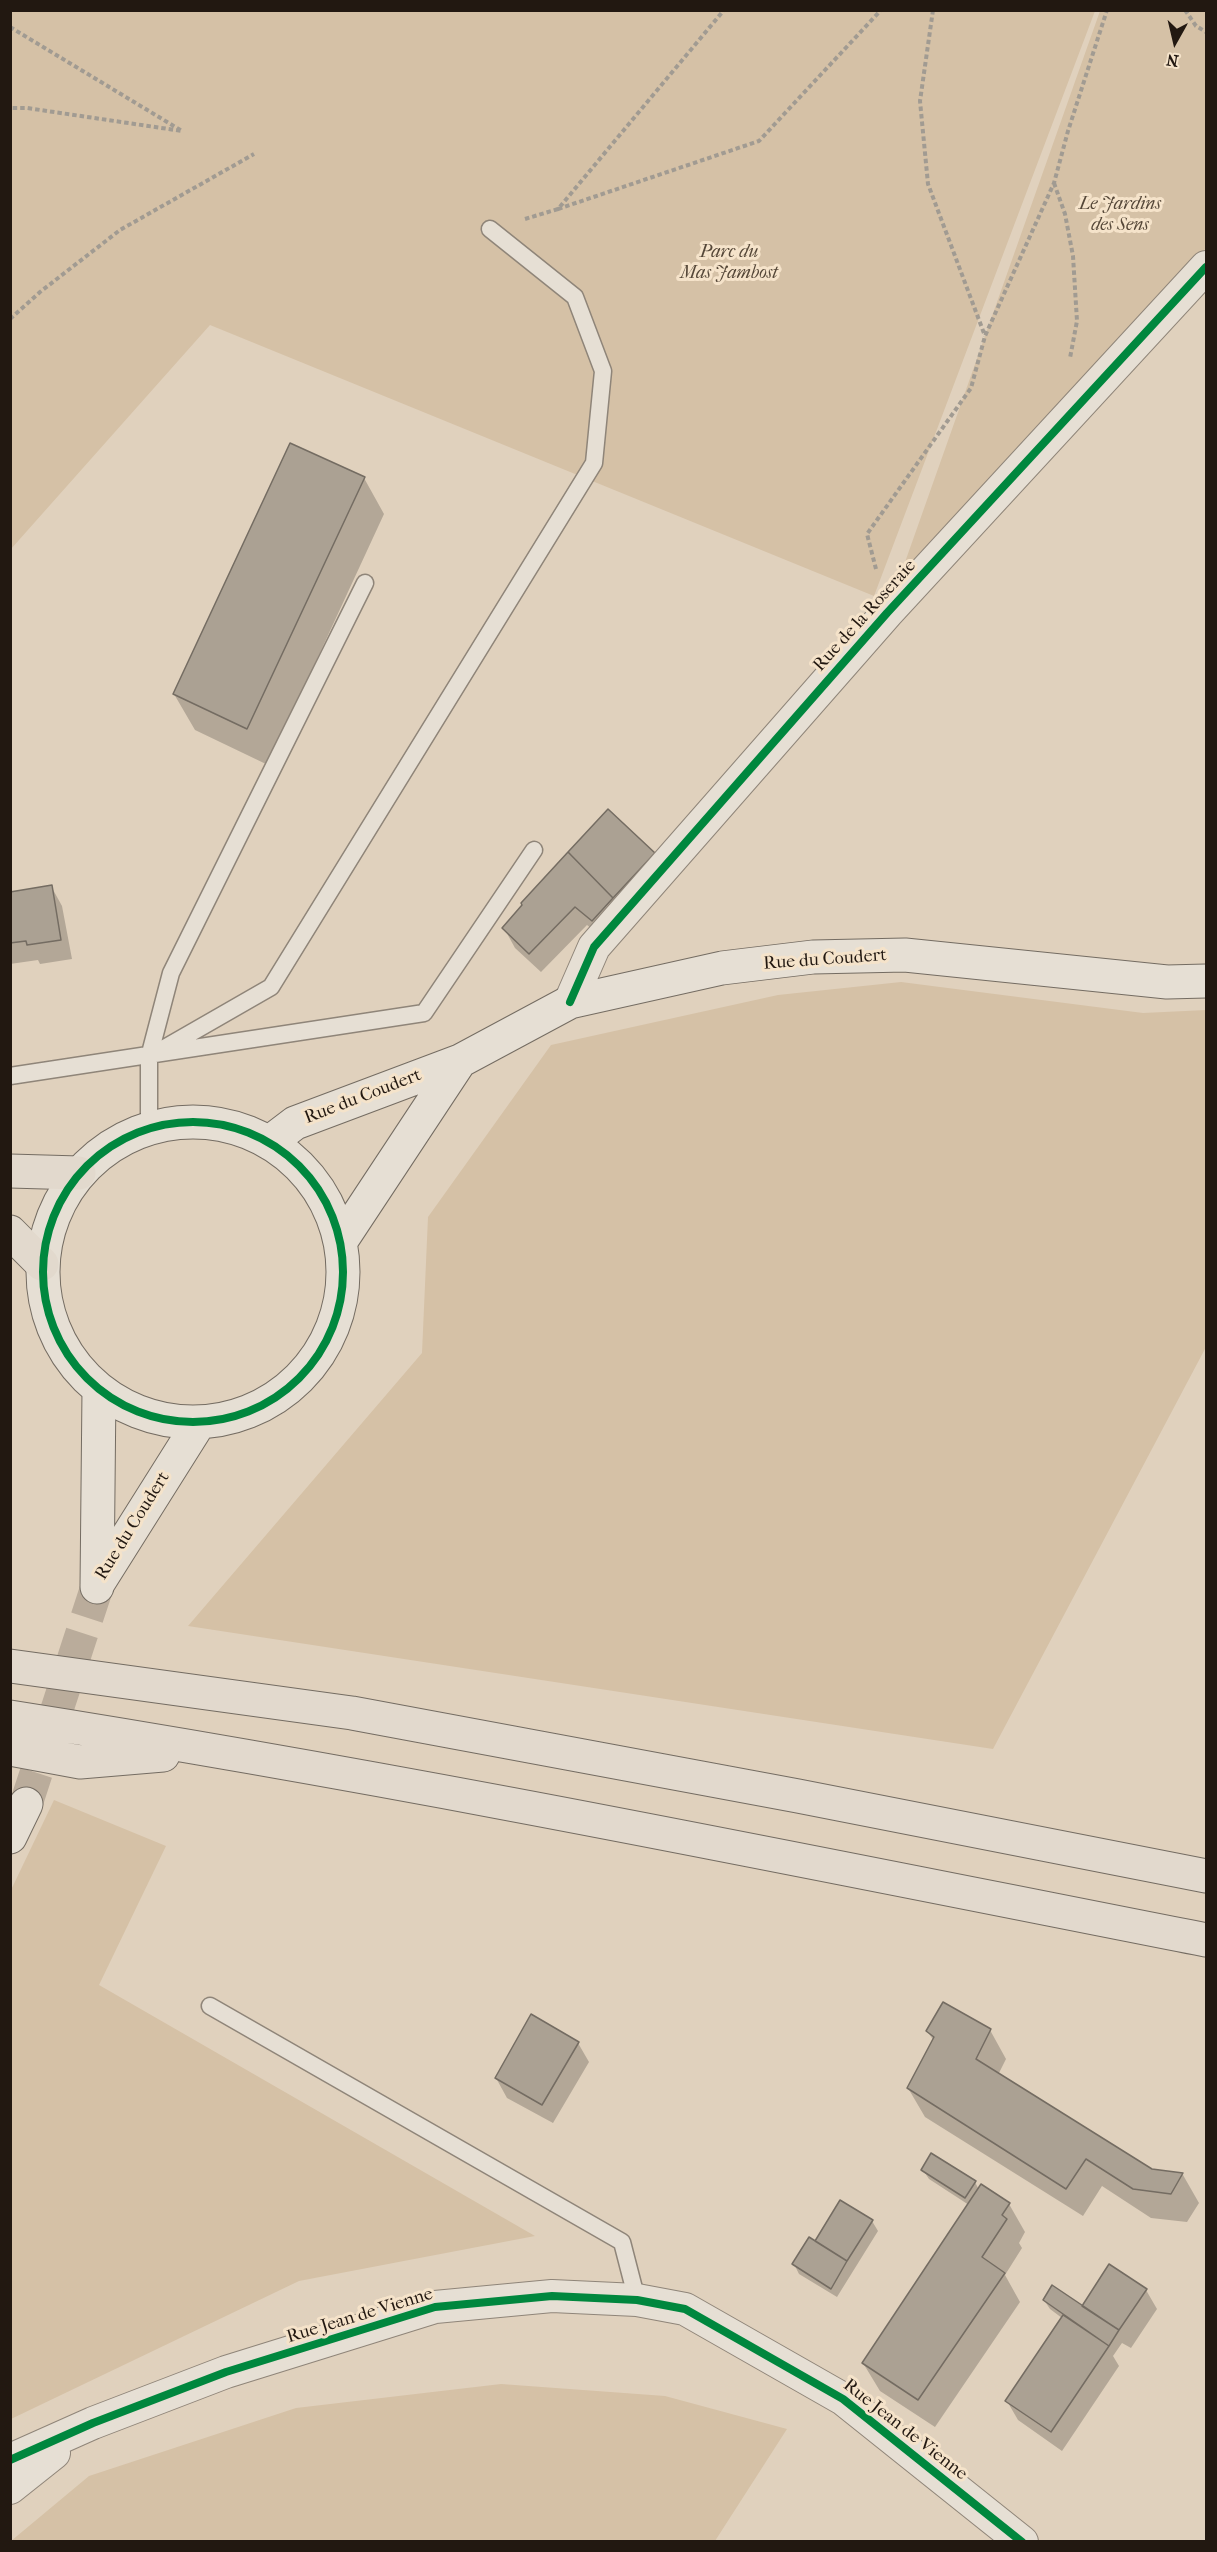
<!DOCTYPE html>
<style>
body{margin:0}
#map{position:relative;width:1217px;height:2552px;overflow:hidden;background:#e0d1bd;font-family:"IM FELL French Canon",serif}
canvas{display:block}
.frame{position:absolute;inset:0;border:12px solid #221811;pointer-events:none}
.north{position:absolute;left:1145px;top:12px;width:60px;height:60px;-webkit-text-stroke:4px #f5e3ca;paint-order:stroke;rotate:188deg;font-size:16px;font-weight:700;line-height:24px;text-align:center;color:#221811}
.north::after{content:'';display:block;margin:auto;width:21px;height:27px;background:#221811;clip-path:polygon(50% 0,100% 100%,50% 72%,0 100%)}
</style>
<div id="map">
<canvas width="1217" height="2552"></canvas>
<div class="frame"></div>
<div class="north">N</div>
</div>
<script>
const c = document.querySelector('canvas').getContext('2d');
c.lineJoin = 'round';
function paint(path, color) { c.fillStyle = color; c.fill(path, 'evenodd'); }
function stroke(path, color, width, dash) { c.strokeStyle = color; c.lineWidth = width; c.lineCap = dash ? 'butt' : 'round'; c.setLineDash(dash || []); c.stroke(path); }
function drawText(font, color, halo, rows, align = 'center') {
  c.font = font + ' "IM FELL French Canon",serif'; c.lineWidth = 6; c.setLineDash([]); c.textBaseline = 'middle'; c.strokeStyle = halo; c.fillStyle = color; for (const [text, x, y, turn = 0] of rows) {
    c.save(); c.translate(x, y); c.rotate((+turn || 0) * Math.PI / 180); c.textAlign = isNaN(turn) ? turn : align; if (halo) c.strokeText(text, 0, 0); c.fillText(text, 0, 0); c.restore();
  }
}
const green = new Path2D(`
 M11,11H1095L874,596L210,325L11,549Z
 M1100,11H1206V248L887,613Z
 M901,982L1143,1013L1206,1010V1347L993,1749L188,1626L422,1353L428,1217L551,1045L778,995Z
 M54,1800L166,1846L99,1985L535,2236L299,2281L11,2419V1890Z
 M501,2384L665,2396L787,2429L715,2541H11L89,2476L296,2408Z`);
const shadow = new Path2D(`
 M364,478L384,514L268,765L195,730L174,694Z
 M654,854L665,873L604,939L587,925L541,972L515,948L504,928L524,906Z
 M51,886L62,906L72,959L40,964L38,960L10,964V893Z
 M990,2030L1006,2059L998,2075L1151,2171L1183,2175L1199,2203L1187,2222L1151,2218L1102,2186L1083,2216L925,2117L908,2088L934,2041L927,2031Z
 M578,2043L589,2062L553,2123L507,2098L496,2078Z
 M923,2170L975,2182L979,2190L1009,2204L1025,2232L1019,2243L1022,2248L1005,2275L1020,2302L935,2427L880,2391L863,2363L969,2205L929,2179Z
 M872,2221L878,2231L837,2297L799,2274L794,2264L815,2243Z
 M1146,2290L1157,2309L1131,2348L1122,2343L1113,2356L1119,2366L1062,2451L1018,2420L1007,2401L1062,2318L1050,2309L1044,2300L1083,2308Z`);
const building = new Path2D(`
 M290,443L365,477L247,729L173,694Z
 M608,809L655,853L613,898L568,852Z
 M568,852L613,898L592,921L575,907L529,954L502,928L522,905L521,903Z
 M52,885L61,940L27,945L26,941L10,943V892Z
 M943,2002L991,2029L976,2059L1152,2169L1183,2173L1171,2194L1133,2189L1086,2159L1066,2189L907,2088L934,2037L926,2031Z
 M531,2014L579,2042L542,2105L495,2078Z
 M931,2153L976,2181L965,2198L921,2170Z
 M981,2184L1010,2203L1002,2215L1007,2219L982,2257L1005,2273L918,2400L862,2363Z
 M840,2200L873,2220L847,2261L815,2241Z
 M809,2237L847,2261L831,2289L792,2264Z
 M1109,2264L1147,2289L1119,2330L1082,2306Z
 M1052,2285L1119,2330L1109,2346L1043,2300Z
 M1063,2315L1109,2346L1051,2432L1005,2401Z`);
const secondaryTunnel = new Path2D(`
 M26,1804L97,1587`);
const path = new Path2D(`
 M933,10L920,101L928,184L985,336
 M1185,10L1196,26L1206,32
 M10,27L182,131L27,108H10
 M1054,183L1065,214L1073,256L1077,321L1070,358
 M558,209L759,141L881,10
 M525,219L558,209L724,10
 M10,319L40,292L120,230L254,154
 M876,569L867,534L971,388L985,336L1054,183L1068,131L1107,10`);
const lane = new Path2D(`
 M149,1057L271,987L594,463L603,371L575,297L490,229
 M10,1076L424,1013L534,850
 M149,1128V1057L171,973L365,583
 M210,2006L622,2242L637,2300`);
const street = new Path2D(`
 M570,1002L594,947L887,613L1206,267
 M10,2460L93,2423L226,2372L435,2307L552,2296L637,2300L685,2309L843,2399L1022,2542
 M10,2488L54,2453`);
const secondary = new Path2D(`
 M43 1272a150 150 0 1 1 300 0a150 150 0 1 1-300 0Z
 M270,1142L295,1123L460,1061L570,1002L722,968L813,957L905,955L1167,982L1206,981
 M341,1241L460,1061
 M97,1585L199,1423
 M97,1587L99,1390
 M10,1837L26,1804`);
const highway = new Path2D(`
 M10,1171L79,1173
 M10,1232L42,1264
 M10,1666L352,1713L798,1796L1206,1876
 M10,1717C411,1780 809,1862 1206,1940
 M10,1749L80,1762L163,1755`);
const cycleway = new Path2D(`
 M570,1002L594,947L887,613L1206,267
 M43 1272a150 150 0 1 1 300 0a150 150 0 1 1-300 0Z
 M10,2460L93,2423L226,2372L435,2307L552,2296L637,2300L685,2309L843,2399L1022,2542`);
const parkNames = [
 ["Le Jardins",1120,205],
 ["des Sens",1120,226],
 ["Parc du",729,253],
 ["Mas Jambost",729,274]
];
const streetNames = [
 ["Rue de la Roseraie",865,616,-48],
 ["Rue du Coudert",825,960,-4],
 ["Rue du Coudert",363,1097,-21],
 ["Rue du Coudert",133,1526,-58],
 ["Rue Jean de Vienne",360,2316,-17],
 ["Rue Jean de Vienne",905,2430,38]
];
paint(green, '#d5c1a6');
paint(shadow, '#0003');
paint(building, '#aba193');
stroke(building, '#746c62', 1.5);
stroke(secondaryTunnel, '#baac9b', 33, [33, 16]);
stroke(lane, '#8f8579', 19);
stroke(street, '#8f8579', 34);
stroke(secondary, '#746c62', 35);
stroke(highway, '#746c62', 35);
stroke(path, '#a19b92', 4, [4.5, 3]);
stroke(lane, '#e6dfd4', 16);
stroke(street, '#e6dfd4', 32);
stroke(secondary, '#e6dfd4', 33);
stroke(highway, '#e2d9cd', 33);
stroke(cycleway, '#00873e', 8);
drawText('italic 18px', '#554738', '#f5e3ca', parkNames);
drawText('18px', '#221811', '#f5e3ca', streetNames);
</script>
